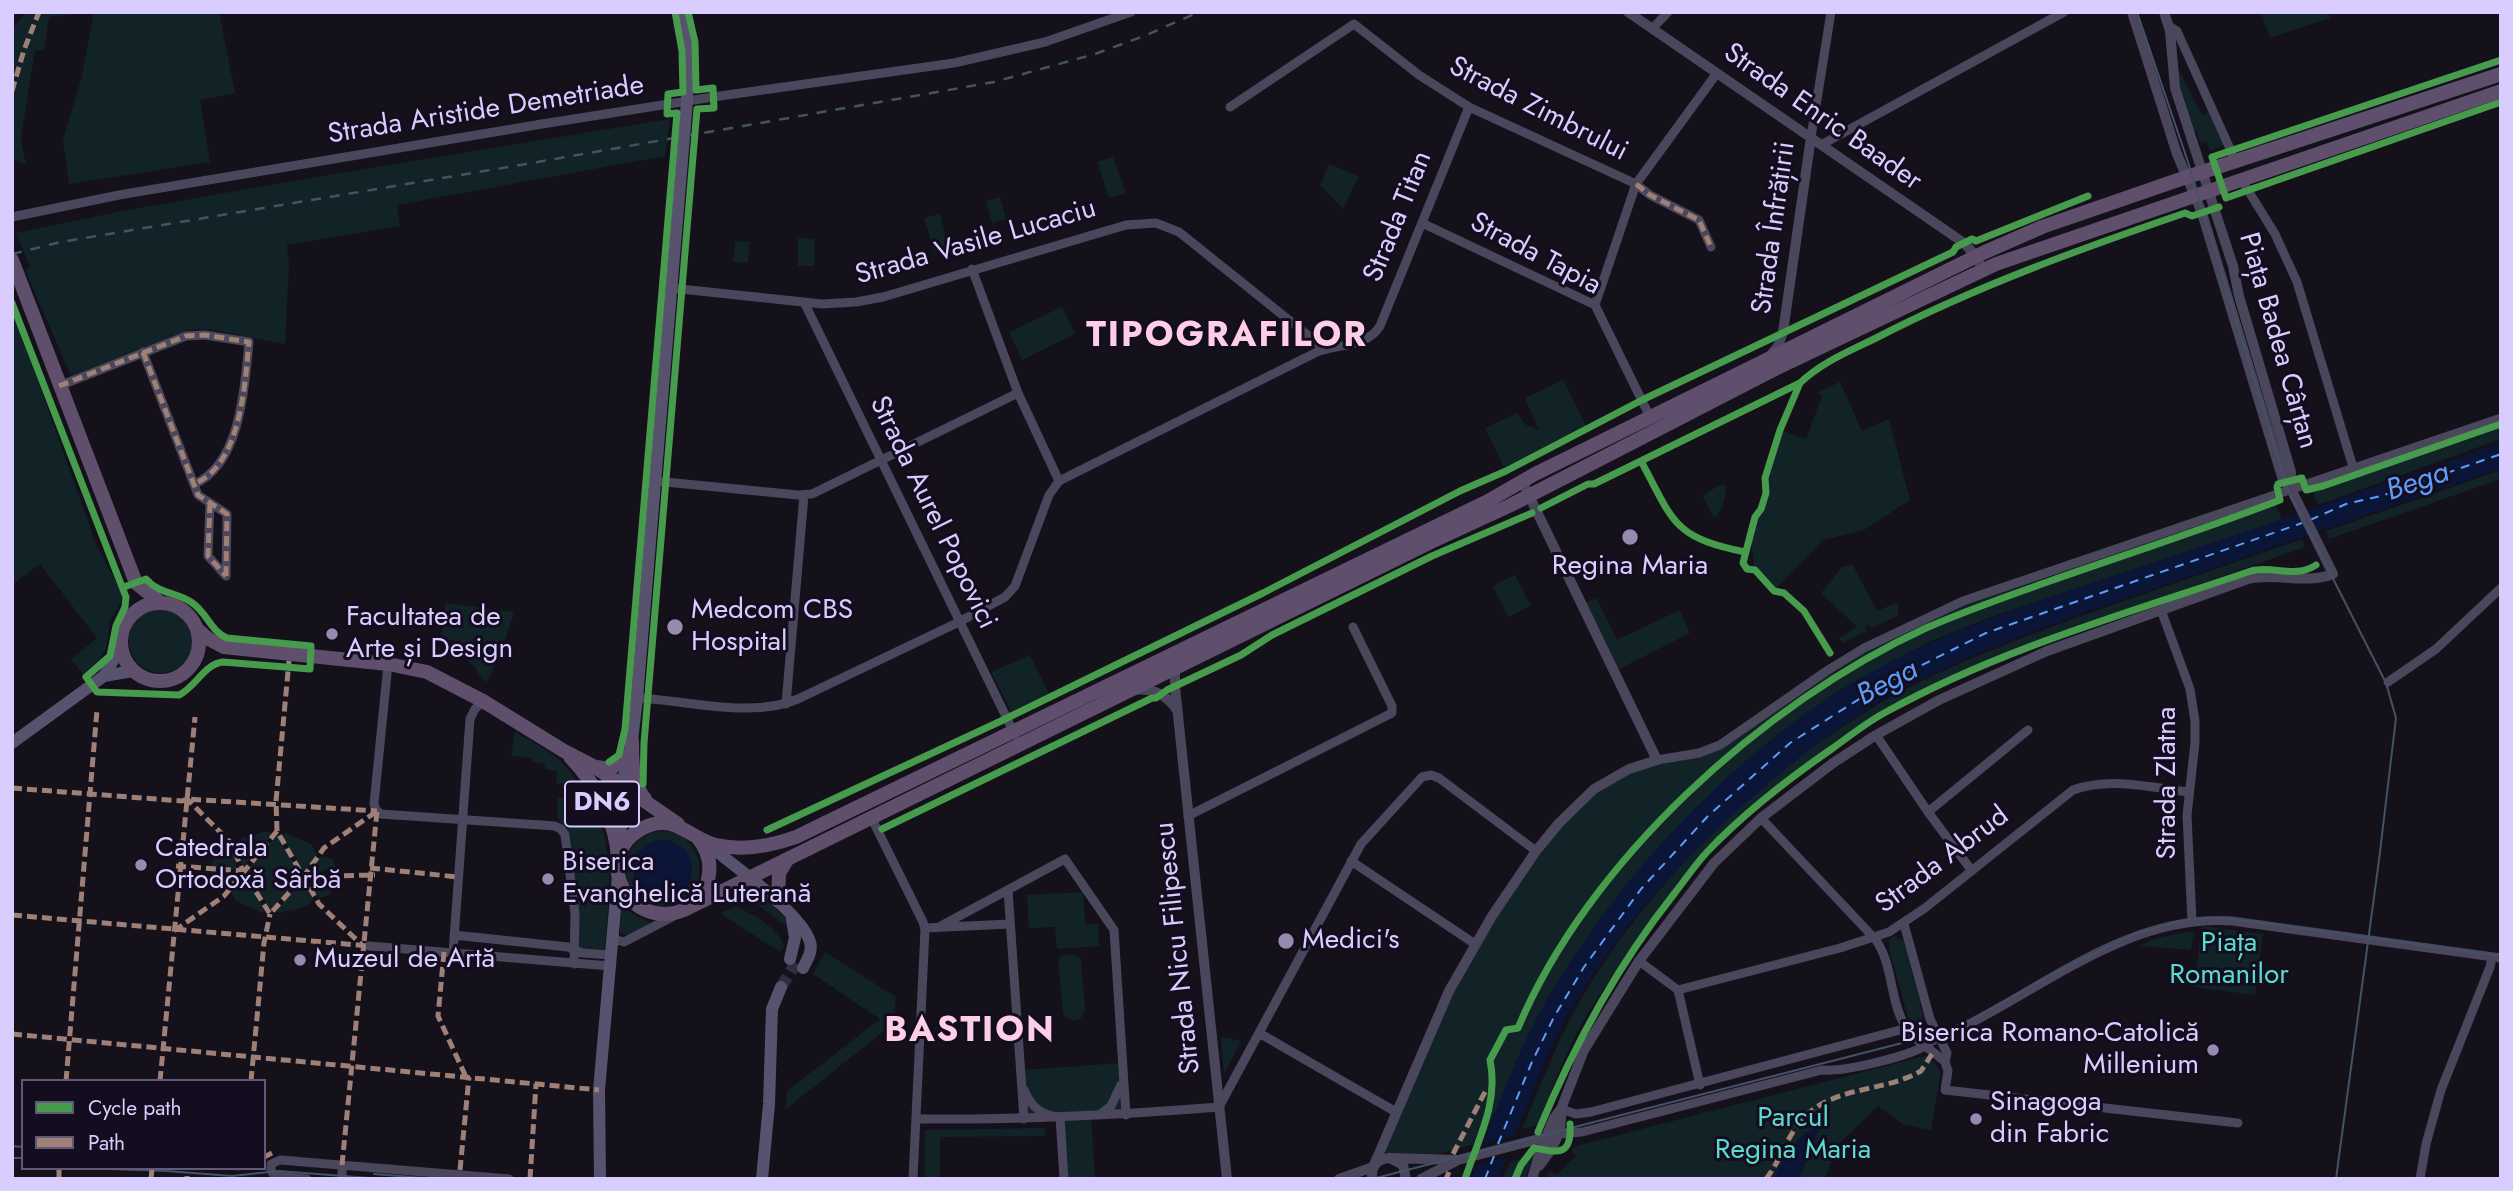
<!DOCTYPE html>
<meta charset="utf-8">
<style>
body{margin:0}
#map{position:relative;width:2513px;height:1191px;overflow:hidden;background:#14111b;font-family:Jost,sans-serif}
canvas{display:block}
.frame{position:absolute;inset:0;border:14px solid #d9ccfe;pointer-events:none}
.legend{position:absolute;left:21px;top:1079px;width:245px;height:91px;box-sizing:border-box;background:#130d1f;border:2px solid #625978;margin:0;padding:9px 12px;list-style:none;font-size:21px;color:#d9ccfe}
.legend li{display:flex;align-items:center;gap:14px;height:35px}
.legend b{width:35px;border:2px solid #625978}
</style>
<div id="map">
<canvas width="2513" height="1191"></canvas>
<div class="frame"></div>
<ul class="legend">
<li><b style="height:9px;background:#469c4c"></b>Cycle path</li>
<li><b style="height:9px;background:#9e8076"></b>Path</li>
</ul>
</div>
<script>
const c = document.querySelector('canvas').getContext('2d');
c.lineJoin = 'round';
function paint(path, color) { c.fillStyle = color; c.fill(path, 'evenodd'); }
function stroke(path, color, width, dash) { c.strokeStyle = color; c.lineWidth = width; c.lineCap = dash ? 'butt' : 'round'; c.setLineDash(dash || []); c.stroke(path); }
function drawText(font, color, halo, rows, align = 'center') {
  c.font = font + ' Jost,sans-serif'; c.lineWidth = 6; c.setLineDash([]); c.textBaseline = 'middle'; c.strokeStyle = halo; c.fillStyle = color; for (const [text, x, y, turn = 0] of rows) {
    c.save(); c.translate(x, y); c.rotate((+turn || 0) * Math.PI / 180); c.textAlign = isNaN(turn) ? turn : align; if (halo) c.strokeText(text, 0, 0); c.fillText(text, 0, 0); c.restore();
  }
}
const green = new Path2D(`
 M26,12H219L235,93L200,100L210,162L69,184L63,139L82,76L94,12L49,17L44,51L35,50L21,138L26,165L12,158V29Z
 M2261,12H2328L2330,18L2270,38Z
 M2174,60L2202,115L2209,113L2224,145L2210,151L2207,141L2200,143L2197,131L2192,132L2177,85Z
 M670,119L665,156L397,205L400,226L287,245L289,265L285,344L208,329L188,330L71,376L25,270L30,267L16,233L122,211L333,174Z
 M1113,157L1126,193L1109,198L1097,162Z
 M1329,164L1359,176L1343,209L1320,185Z
 M1000,197L1006,219L992,223L986,201Z
 M940,214L948,248L934,251L924,218Z
 M798,238L815,239L814,266H798Z
 M735,241L750,242L748,263L733,262Z
 M1062,307L1075,334L1022,360L1009,332Z
 M12,309L97,546L122,593L121,602L110,621L106,649L100,659L83,674L71,659L97,638L40,564L12,585Z
 M1563,380L1587,428L1506,471L1485,428L1517,413L1526,425L1539,430L1525,398Z
 M1840,382L1862,431L1889,419L1910,500L1864,530L1823,540L1774,591L1755,570L1750,534L1755,517L1761,509L1766,493L1765,478L1780,430L1806,439L1822,396L1816,393Z
 M2501,428V439L2318,505L2313,492Z
 M2501,470V479L2329,539L2326,531Z
 M1719,485H1725C1727,494 1722,513 1714,518L1703,496Z
 M2272,495L2282,520L1988,618L1931,641L1847,686L1797,720L1742,766L1689,816L1599,920L1539,1014L1482,1142L1427,1157L1390,1158L1385,1151L1426,1040L1492,916L1584,797L1629,769L1699,753L1809,683L1910,624Z
 M2302,539L2305,547C2166,597 2017,642 1887,713C1866,725 1846,741 1826,755C1744,812 1687,872 1629,953C1607,983 1586,1013 1570,1047C1558,1072 1548,1099 1538,1125L1522,1129C1538,1092 1552,1054 1571,1018C1633,900 1752,782 1865,712C1941,666 2029,635 2112,605C2176,583 2239,561 2302,539Z
 M1852,564L1877,611L1898,602V616L1871,628L1868,624L1865,626L1867,631L1842,643L1839,638L1857,627L1821,593L1842,567Z
 M1515,575L1531,606L1508,617L1493,586Z
 M1596,598L1617,640L1680,610L1690,633L1619,669L1586,603Z
 M445,603L514,612L504,644L487,682C478,677 479,671 472,664C462,653 457,662 458,641L441,639Z
 M129 641a32 32 0 1 1 64 0a32 32 0 1 1-64 0Z
 M1030,655L1049,694L1011,711L991,672Z
 M515,732C529,740 545,748 557,758C565,764 572,775 578,783C619,837 610,888 605,950L579,949L564,829L557,817L558,798H565L566,784L556,783L557,771L545,769V764L532,762V758L511,756Z
 M663,831C715,835 709,909 660,906C613,902 614,834 663,831ZM656,841H666L691,878C668,934 597,863 656,841Z
 M263,832H269L273,834L245,865H243L234,847L243,838Z
 M286,833L311,844L317,854L306,870H303L281,835Z
 M277,835L299,872V878L271,910L248,875L249,868Z
 M231,849L237,869L210,867L219,850Z
 M321,856L333,859L338,874L324,870L317,875H310L309,872Z
 M210,871L237,872L238,875L228,889L214,883Z
 M242,877H245L266,910L263,913L236,901L231,892Z
 M310,878H316L323,884L328,882L331,878H339L330,895L318,898Z
 M302,881L305,882L314,899L305,907L278,913L277,910Z
 M757,892L786,918L791,930L752,900Z
 M1083,892L1085,924H1098L1099,946L1057,949L1055,927L1029,928L1027,895Z
 M621,903L631,913L653,924L630,936L620,933Z
 M734,907C748,909 783,932 784,947L780,952L720,913Z
 M2202,926L2263,934L2255,995L2194,987Z
 M2194,931L2191,950L2140,946L2156,938Z
 M1894,936L1903,940L1905,946L1923,1015L1922,1019L1917,1023L1908,1018L1889,949L1890,939Z
 M825,952L896,997L894,1023L786,1109L787,1091L880,1019L813,974Z
 M1074,954L1081,959L1085,1011L1081,1018L1075,1021L1065,1017L1063,1012L1058,960L1062,956Z
 M1221,1037L1241,1041L1224,1074Z
 M1925,1056L1930,1058L1941,1072L1931,1130L1904,1125L1878,1106L1836,1147L1825,1179H1545L1550,1172L1557,1174L1576,1156L1572,1150L1576,1146Z
 M1120,1063L1123,1113L1091,1115L1095,1179H1067L1064,1115L1025,1117L1023,1070Z
 M1045,1128V1136L940,1137V1179H925V1130Z
 M1535,1154L1525,1179H1503L1510,1162Z`);
const water = new Path2D(`
 M2501,443V468C2389,507 2277,546 2164,585C2067,619 1967,651 1877,703C1836,727 1799,757 1763,788C1687,853 1620,925 1570,1012C1540,1064 1521,1123 1498,1179H1470C1492,1123 1511,1065 1540,1012C1609,887 1727,759 1849,685C1944,628 2049,598 2153,563C2269,524 2385,483 2501,443Z
 M634 869a29 29 0 1 1 58 0a29 29 0 1 1-58 0Z
 M1821,1125L1799,1179H1773C1785,1155 1795,1134 1821,1125Z`);
const pier = new Path2D(`
 M1521,1133L1511,1156L1470,1167L1479,1145Z`);
const ferry = new Path2D(`
 M2310,520L2346,504L2381,496L2501,454
 M1498,1144L1531,1064L1554,1017L1584,967L1641,889L1708,816L1790,743L1878,687L1986,633L2302,523
 M1485,1179L1494,1156`);
const secondaryTunnel = new Path2D(`
 M781,987L796,963`);
const minor = new Path2D(`
 M2169,26L2177,31L2236,162
 M1652,29L1668,12
 M1230,107L1354,24L1419,75L1469,107L1636,184L1650,195L1699,220L1711,247
 M1811,137L1831,12
 M1821,145L2064,12
 M2241,179L2275,234L2297,282L2353,467
 M12,217L119,195L542,124L713,97L954,63L1045,42L1131,12
 M1422,223L1595,305L1650,417
 M972,269L1018,393L1059,481
 M671,288L822,304L856,302L883,297L1126,225L1156,223L1179,232L1325,349
 M804,302L1015,735
 M1595,305L1636,184L1717,73
 M143,352L198,495L227,514L226,576
 M59,386L186,336L205,335L249,342C245,384 241,465 194,484
 M655,481L798,495L812,494L1018,393
 M210,503L208,556L226,576
 M2161,610L2190,689L2195,721V743L2187,815L2192,921
 M388,664L374,804L376,810L381,814L555,826L561,829L565,835L575,914L574,964
 M2388,682L2436,649L2501,588
 M637,698C687,700 752,719 798,699L959,622L1005,597L1015,586L1049,495L1059,481L1317,352C1339,343 1365,349 1380,326L1469,107
 M786,704L804,495
 M1876,735L1928,812L1972,871
 M1657,760L1699,753L1720,745L1828,670L1864,648L1963,601L2501,418
 M1928,812L2028,730
 M1188,816L1392,713V706L1353,627
 M871,817L923,922L925,930L913,1179
 M1761,818L1876,940C1893,965 1890,1000 1904,1024C1913,1041 1932,1049 1945,1062
 M1351,861L1475,944
 M1008,890L1024,1119
 M1904,924L1930,1019L1947,1053L1945,1062L1948,1071L1945,1090L2238,1123
 M939,927L1065,859L1114,930L1126,1115
 M925,928L1010,924
 M454,935L568,947L582,953L611,955
 M612,935L617,940L624,942L672,917
 M369,946L610,966
 M453,953L470,719L475,709L483,701
 M1639,961L1678,990L1700,1085
 M1678,990L1840,948L1889,932L1925,908L2073,790C2110,777 2150,787 2188,792
 M1259,1033L1396,1112
 M1024,1090C1031,1107 1042,1116 1060,1117L1064,1179
 M1561,1109L1576,1114L1591,1112L1900,1030L1937,1037
 M1099,1115L1111,1106L1121,1085
 M917,1119C1018,1120 1119,1115 1219,1107L1361,844L1422,777L1431,775L1439,778L1536,851
 M1558,1134L1582,1132L1822,1070C1845,1072 1905,1057 1925,1046C1930,1043 1934,1039 1938,1037C1947,1033 1955,1031 1963,1027C2049,984 2132,914 2232,921L2501,958
 M307,1179L276,1176L271,1171V1164L280,1160L509,1179
 M342,1179V1165
 M2420,1179L2426,1144L2441,1090L2490,967L2492,957`);
const tertiary = new Path2D(`
 M1628,12L1964,243L1977,257L1982,269
 M2164,12L2170,31L2175,88L2233,266L2239,296L2291,472V489
 M1770,356L1778,346L1783,332L1811,137
 M1175,664V687L1227,1179
 M1133,690C1151,688 1166,694 1176,709
 M1390,1158L1458,1160
 M1374,1165L1449,991L1492,916L1536,851L1559,823L1594,789L1629,769L1657,760L1522,481
 M1539,1166C1553,1149 1563,1132 1561,1109
 M1339,1179L1373,1167
 M1372,1179C1371,1166 1377,1159 1390,1158L1403,1165L1406,1179
 M1421,1179L1458,1160L1558,1134
 M1532,1179L1541,1149L1554,1118L1561,1109L1584,1050L1639,961L1714,863L1761,818L1833,763L1876,735L1939,700L2047,651L2248,579C2276,572 2305,585 2333,574L2291,489L2283,480L2202,213L2177,154L2132,12`);
const secondary = new Path2D(`
 M104,676L121,647
 M12,743L104,676L133,671
 M620,843L624,776L632,741L637,698L687,101L689,49L682,12
 M706,843C730,863 802,913 810,942C813,951 807,960 803,968
 M790,959L795,938L792,919
 M600,1179L599,1090L618,875
 M762,1179L769,1104L772,1009L781,987`);
const primary = new Path2D(`
 M2501,74L2175,181L2042,227L1985,252L1535,474L1488,501L796,837C771,846 743,851 716,845C688,838 674,811 641,829C591,857 628,932 684,910L1431,542L1511,505L1775,369L1996,264L2501,91
 M12,260L136,583L161,603
 M121 642a39 39 0 1 1 78 0a39 39 0 1 1-78 0Z
 M197,629L207,638L224,647L388,664L427,672L483,701L564,751L595,767L678,824
 M632,741C632,761 632,783 645,799
 M570,757C596,784 617,822 618,860
 M596,767L610,769L628,756
 M778,901L779,873L787,860
 M694,903C713,884 715,858 697,837`);
const tram = new Path2D(`
 M2137,12L2188,162L2288,490L2386,683L2396,718L2379,860L2336,1179
 M12,1146L23,1147
 M12,1158H23
 M83,1168L167,1171L232,1176L278,1171L383,1179
 M374,1174L437,1179
 M1372,1179L1945,1032L1964,1024L2060,970L2134,934L2180,921L2203,918L2233,919L2501,956`);
const rail = new Path2D(`
 M12,254L61,242L526,164L994,82L1095,54L1144,36L1199,12`);
const quiet = new Path2D(`
 M12,91L24,50L39,12
 M1636,184L1650,195L1699,220L1711,247
 M143,352L198,495L227,514L226,576
 M59,386L186,336L205,335L249,342C245,384 241,465 194,484
 M210,503L208,556L226,576
 M12,788L182,801L187,799L377,811
 M185,797L230,842L243,871L270,914L304,876L324,848L377,811
 M277,831L276,801L289,661
 M176,866L243,871
 M370,868L458,877
 M329,876L375,875
 M12,915L369,946
 M174,931L224,896L277,831L319,904L364,947
 M444,952L438,1016L466,1077
 M12,1034L599,1090
 M66,1081L97,710
 M160,1081L195,717
 M251,1081L264,943L270,914
 M1453,1154L1487,1088
 M264,1157L272,1153
 M342,1165L377,811
 M236,1169L237,1168
 M460,1170L469,1077
 M59,1179V1168
 M151,1179L152,1168
 M187,1179V1176
 M530,1179L536,1084
 M1446,1179L1449,1172
 M1766,1179C1780,1161 1786,1139 1800,1122C1828,1088 1875,1092 1911,1076L1921,1071L1934,1051`);
const cycleway = new Path2D(`
 M2501,60L2212,157L2226,198L2501,102
 M12,303L126,597L125,607L116,626L110,656L86,677L97,692L179,695C196,687 204,664 223,662L310,669L311,646L227,638C210,631 207,612 191,602C176,592 159,594 146,579L124,587
 M1800,383L1780,430L1765,478L1766,493L1761,509L1755,517L1743,563L1747,569L1755,570L1774,591L1784,593L1804,611L1830,653
 M1641,461C1674,522 1672,537 1745,552
 M1541,508L1588,484H1594L1800,383C1822,362 1850,351 1878,337C1977,286 2080,249 2185,213L2192,216L2219,207
 M609,762L619,755L625,729L677,113L667,114L668,94L683,92L682,51L675,12
 M643,784L644,743L697,109L714,108L713,88L696,90L695,42L688,12
 M882,829L1152,698H1156L1167,690L1241,655L1272,635L1432,556L1532,513
 M767,830L1001,721L1263,593L1460,491L1506,471L1642,400L1953,252L1956,247L1972,239L1976,241L2088,196
 M1538,1132C1573,1047 1617,966 1674,894C1685,880 1695,865 1707,852C1745,812 1788,779 1833,748C1850,736 1867,722 1886,712C2000,649 2128,613 2251,571C2272,565 2296,579 2316,565
 M1465,1179C1478,1140 1499,1102 1490,1060L1506,1030L1518,1028C1588,861 1763,703 1926,628C1967,610 2008,596 2050,581C2127,554 2205,529 2280,500L2277,487L2278,484L2302,478L2306,490L2323,486L2501,424
 M1515,1179L1521,1165L1534,1148C1559,1153 1572,1156 1570,1124`);
const markers = [
 [1630,537,9,"#948baf"],
 [675,627,9,"#948baf"],
 [332,634,7,"#948baf"],
 [141,865,7,"#948baf"],
 [548,879,7,"#948baf"],
 [1286,941,9,"#948baf"],
 [300,960,7,"#948baf"],
 [2213,1050,7,"#948baf"],
 [1976,1119,7,"#948baf"]
];
const shields = [
 [602,804,74]
];
const shieldNames = [
 ["DN6",602,804]
];
const streetNames = [
 ["Strada Zimbrului",1538,110,27],
 ["Strada Aristide Demetriade",486,111,-9],
 ["Strada Enric Baader",1822,118,35],
 ["Strada Titan",1399,217,-68],
 ["Strada Înfrățirii",1775,228,-82],
 ["Strada Vasile Lucaciu",976,243,-16],
 ["Strada Tapia",1535,255,28],
 ["Piața Badea Cârțan",2277,341,74],
 ["Strada Aurel Popovici",932,513,64],
 ["Strada Zlatna",2168,783,-90],
 ["Strada Abrud",1943,861,-37],
 ["Strada Nicu Filipescu",1179,948,-96]
];
const poiNames = [
 ["Regina Maria",1630,567,"center"],
 ["Medcom CBS",691,611],
 ["Hospital",691,643],
 ["Facultatea de",346,618],
 ["Arte și Design",346,650],
 ["Catedrala",155,849],
 ["Ortodoxă Sârbă",155,881],
 ["Biserica",562,863],
 ["Evanghelică Luterană",562,895],
 ["Medici's",1302,941],
 ["Muzeul de Artă",314,960],
 ["Biserica Romano-Catolică",2199,1034,"right"],
 ["Millenium",2199,1066,"right"],
 ["Sinagoga",1990,1103],
 ["din Fabric",1990,1135]
];
const parkNames = [
 ["Piața",2229,944],
 ["Romanilor",2229,976],
 ["Parcul",1793,1119],
 ["Regina Maria",1793,1151]
];
const waterNames = [
 ["Bega",2418,483,-19],
 ["Bega",1888,684,-28]
];
const districtNames = [
 ["TIPOGRAFILOR",1227,338],
 ["BASTION",970,1033]
];
paint(green, '#112327');
paint(water, '#0b1538');
paint(pier, '#14111b');
stroke(ferry, '#5e9cfa', 2, [9, 7]);
stroke(secondaryTunnel, '#322d3d', 12, [12, 6]);
stroke(minor, '#4a465c', 9);
stroke(tertiary, '#4a465c', 10);
stroke(secondary, '#57526e', 12);
stroke(primary, '#5f4f6d', 14);
stroke(tram, '#435266', 2);
stroke(rail, '#435266', 2.5, [10, 9]);
stroke(quiet, '#9e8076', 5, [10, 5]);
stroke(cycleway, '#469c4c', 7);
for (const [x, y, r, color] of markers) { const dot = new Path2D(); dot.arc(x, y, r, 0, 2 * Math.PI); c.fillStyle = color; c.fill(dot); stroke(dot, '#130d1f', 2.5); }
for (const [x, y, w] of shields) { const box = new Path2D(); box.roundRect(x - w / 2, y - 22.5, w, 45, 5); c.fillStyle = '#130d1f'; c.fill(box); stroke(box, '#d9ccfe', 2); }
drawText('bold 26px', '#d9ccfe', null, shieldNames);
drawText('28px', '#d9ccfe', '#130d1f', streetNames);
drawText('28px', '#d9ccfe', '#130d1f', poiNames, 'left');
drawText('28px', '#5bdbcd', '#130d1f', parkNames);
drawText('italic 30px', '#5e9cfa', '#130d1f', waterNames);
c.letterSpacing = '2px';
drawText('bold 35px', '#fecee6', '#130d1f', districtNames);
c.letterSpacing = '0px';
</script>
